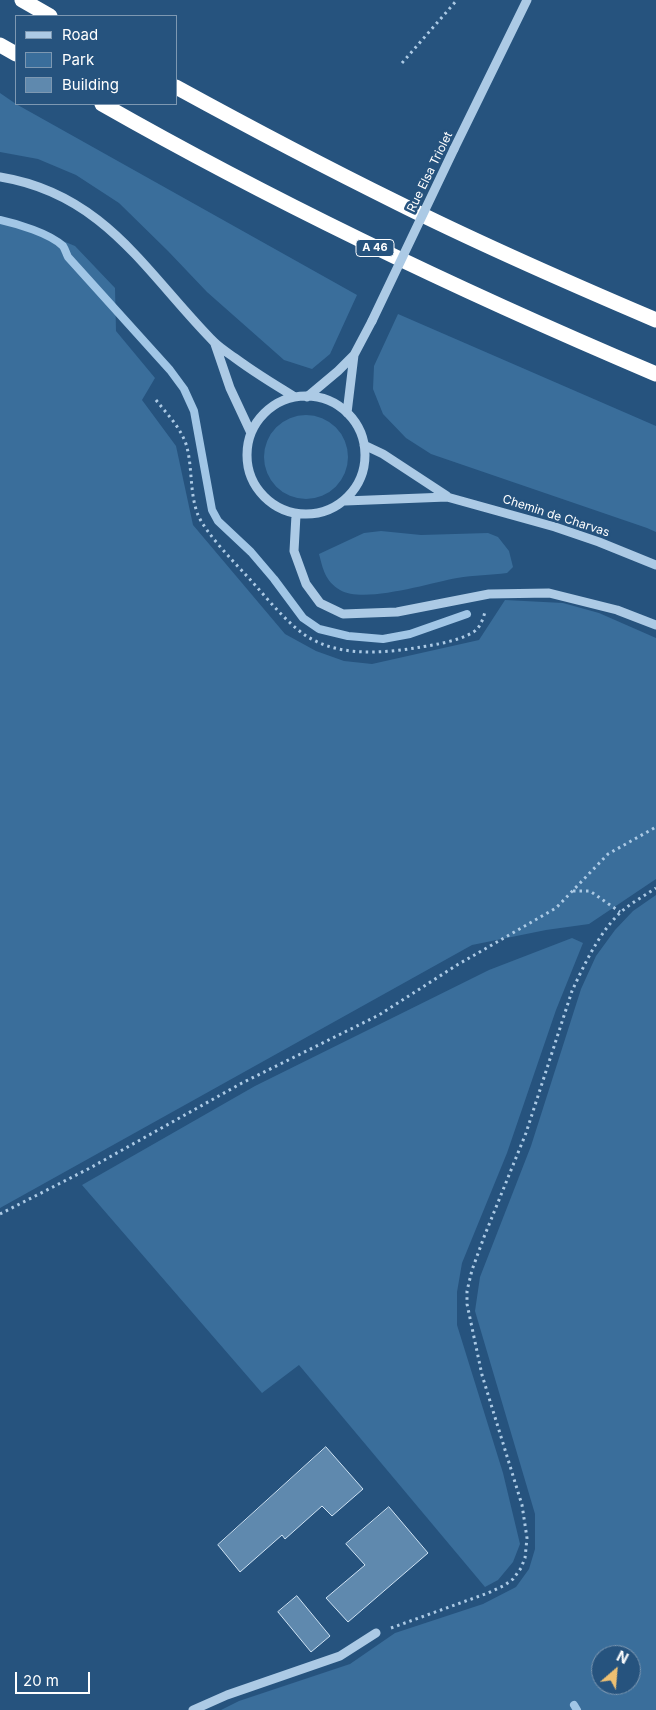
<!DOCTYPE html>
<style>
body{margin:0}
#map{position:relative;width:656px;height:1710px;overflow:hidden;background:#26537e;font-family:Inter,sans-serif}
canvas{display:block}
.legend{position:absolute;left:15px;top:15px;width:162px;height:90px;box-sizing:border-box;background:#26537e;border:1px solid #7d98b2;margin:0;padding:6px 9px;list-style:none;font-size:15px;color:#fff}
.legend li{display:flex;align-items:center;gap:10px;height:25px}
.legend b{width:25px;border:1px solid #7d98b2}
.north{position:absolute;left:591px;top:1645px;width:50px;height:50px;box-sizing:border-box;background:#26537e;border:1px solid #7d98b2;border-radius:50%;rotate:27deg;font-size:14px;font-weight:700;line-height:20px;text-align:center;color:#fff}
.north::after{content:'';display:block;margin:auto;width:18px;height:22px;background:#eec072;clip-path:polygon(50% 0,100% 100%,50% 72%,0 100%)}
.scale{position:absolute;left:15px;top:1672px;width:75px;height:22px;box-sizing:border-box;border:2px solid #fff;border-top:0;padding-left:6px;font-size:15px;line-height:18px;white-space:nowrap;color:#fff;-webkit-text-stroke:4px #26537e;paint-order:stroke}
</style>
<div id="map">
<canvas width="656" height="1710"></canvas>
<ul class="legend">
<li><b style="height:6px;background:#accae5"></b>Road</li>
<li><b style="height:14px;background:#3a6e9b"></b>Park</li>
<li><b style="height:14px;background:#5f89ae"></b>Building</li>
</ul>
<div class="north">N</div>
<div class="scale">20 m</div>
</div>
<script>
const c = document.querySelector('canvas').getContext('2d');
c.lineJoin = 'round';
function paint(path, color) { c.fillStyle = color; c.fill(path, 'evenodd'); }
function stroke(path, color, width, dash) { c.strokeStyle = color; c.lineWidth = width; c.lineCap = dash ? 'butt' : 'round'; c.setLineDash(dash || []); c.stroke(path); }
function drawText(font, color, halo, rows, align = 'center') {
  c.font = font + ' Inter,sans-serif'; c.lineWidth = 5; c.setLineDash([]); c.textBaseline = 'middle'; c.strokeStyle = halo; c.fillStyle = color; for (const [text, x, y, turn = 0] of rows) {
    c.save(); c.translate(x, y); c.rotate((+turn || 0) * Math.PI / 180); c.textAlign = isNaN(turn) ? turn : align; if (halo) c.strokeText(text, 0, 0); c.fillText(text, 0, 0); c.restore();
  }
}
const green = new Path2D(`
 M0,93L16,104L357,295L330,354L312,369L284,360L207,292L168,251L119,203L76,175L38,159L0,152Z
 M0,220L17,222L75,246L115,288L116,331L155,378L142,400L176,446L193,525L285,634L316,651L344,661L372,664L479,640L505,600L563,603L599,613L656,638V879L589,924L546,930L472,945L0,1208Z
 M398,314L656,426V532L647,528L431,454L406,438L383,414L373,389L374,366Z
 M264 457a42 42 0 1 1 84 0a42 42 0 1 1-84 0Z
 M381,531L421,535L488,533L498,537L509,551L513,567L507,573C491,575 474,575 457,578C429,583 364,604 340,590C325,581 323,569 319,554L364,533Z
 M656,895V1710H221L239,1701L350,1664L395,1633L483,1604L516,1587L529,1569L535,1549V1514L475,1311L480,1277L531,1146L581,989L596,956L615,930L633,911ZM601,1655H631V1685H601Z
 M572,938L583,943L556,1010L507,1153L462,1263L457,1292V1325L503,1473L520,1544L513,1562L498,1580L485,1587L299,1365L262,1393L82,1185L255,1086L489,970Z`);
const stream = new Path2D(`
 M0,220C18,224 49,233 63,246C65,249 66,253 68,257L170,370L184,389L194,411L212,510L218,521L251,552L274,579L303,618L319,629L348,636L383,639L410,634L467,614
 M574,1705L577,1710`);
const building = new Path2D(`
 M326,1447L363,1489L332,1516L322,1506L285,1539L282,1535L240,1572L218,1545Z
 M389,1507L428,1553L348,1622L326,1598L365,1565L346,1544Z
 M297,1596L330,1636L311,1652L278,1612Z`);
const path = new Path2D(`
 M402,63L457,0
 M156,400C167,414 180,427 186,444C193,467 189,492 198,515C206,533 231,559 245,574C262,592 278,613 297,629C331,658 380,654 421,647C435,645 469,639 478,628C481,624 484,617 485,611
 M573,891H590L620,912
 M0,1214L90,1168L242,1083L379,1015L457,965L556,908L608,854L656,827
 M391,1628L488,1593L505,1585L513,1579L521,1568L525,1558L527,1538L522,1505L482,1375L467,1304V1291L472,1270L484,1237L526,1133L572,991C584,965 600,931 621,912C631,903 644,896 656,888`);
const minor = new Path2D(`
 M454,149L527,0
 M0,177C105,194 146,273 214,342C220,348 228,353 235,358C254,372 275,385 295,397
 M215,344L230,388L251,433
 M247 455a59 59 0 1 1 118 0a59 59 0 1 1-118 0Z
 M307,397L338,371L354,355L372,321
 M347,413L354,355
 M364,445L383,454L447,496
 M345,501L447,497L555,527L599,542L656,565
 M296,515L294,551L306,584L320,603L343,614L397,612L489,594L549,593L617,610L656,625
 M193,1710L227,1695L340,1656L376,1633`);
const highway = new Path2D(`
 M22,0L50,16
 M0,45L16,54
 M176,87C249,127 323,166 398,203C482,245 569,283 656,320
 M102,104C281,206 467,294 656,374`);
const minorBridge = new Path2D(`
 M372,321L454,149`);
const shields = [
 [375,248,38]
];
const shieldNames = [
 ["A 46",375,248]
];
const streetNames = [
 ["Rue Elsa Triolet",430,172,-64],
 ["Chemin de Charvas",556,516,18]
];
paint(green, '#3a6e9b');
stroke(stream, '#a1c6e6', 8);
paint(building, '#5f89ae');
stroke(building, '#cfe3f4', 1);
stroke(path, '#accae5', 3, [2.5, 4]);
stroke(minor, '#accae5', 9);
stroke(highway, '#fff', 15);
stroke(minorBridge, '#accae5', 9);
for (const [x, y, w] of shields) { const box = new Path2D(); box.roundRect(x - w / 2, y - 8.5, w, 17, 4); c.fillStyle = '#26537e'; c.fill(box); stroke(box, '#fff', 1); }
drawText('bold 11px', '#fff', null, shieldNames);
drawText('12px', '#fff', '#26537e', streetNames);
</script>
